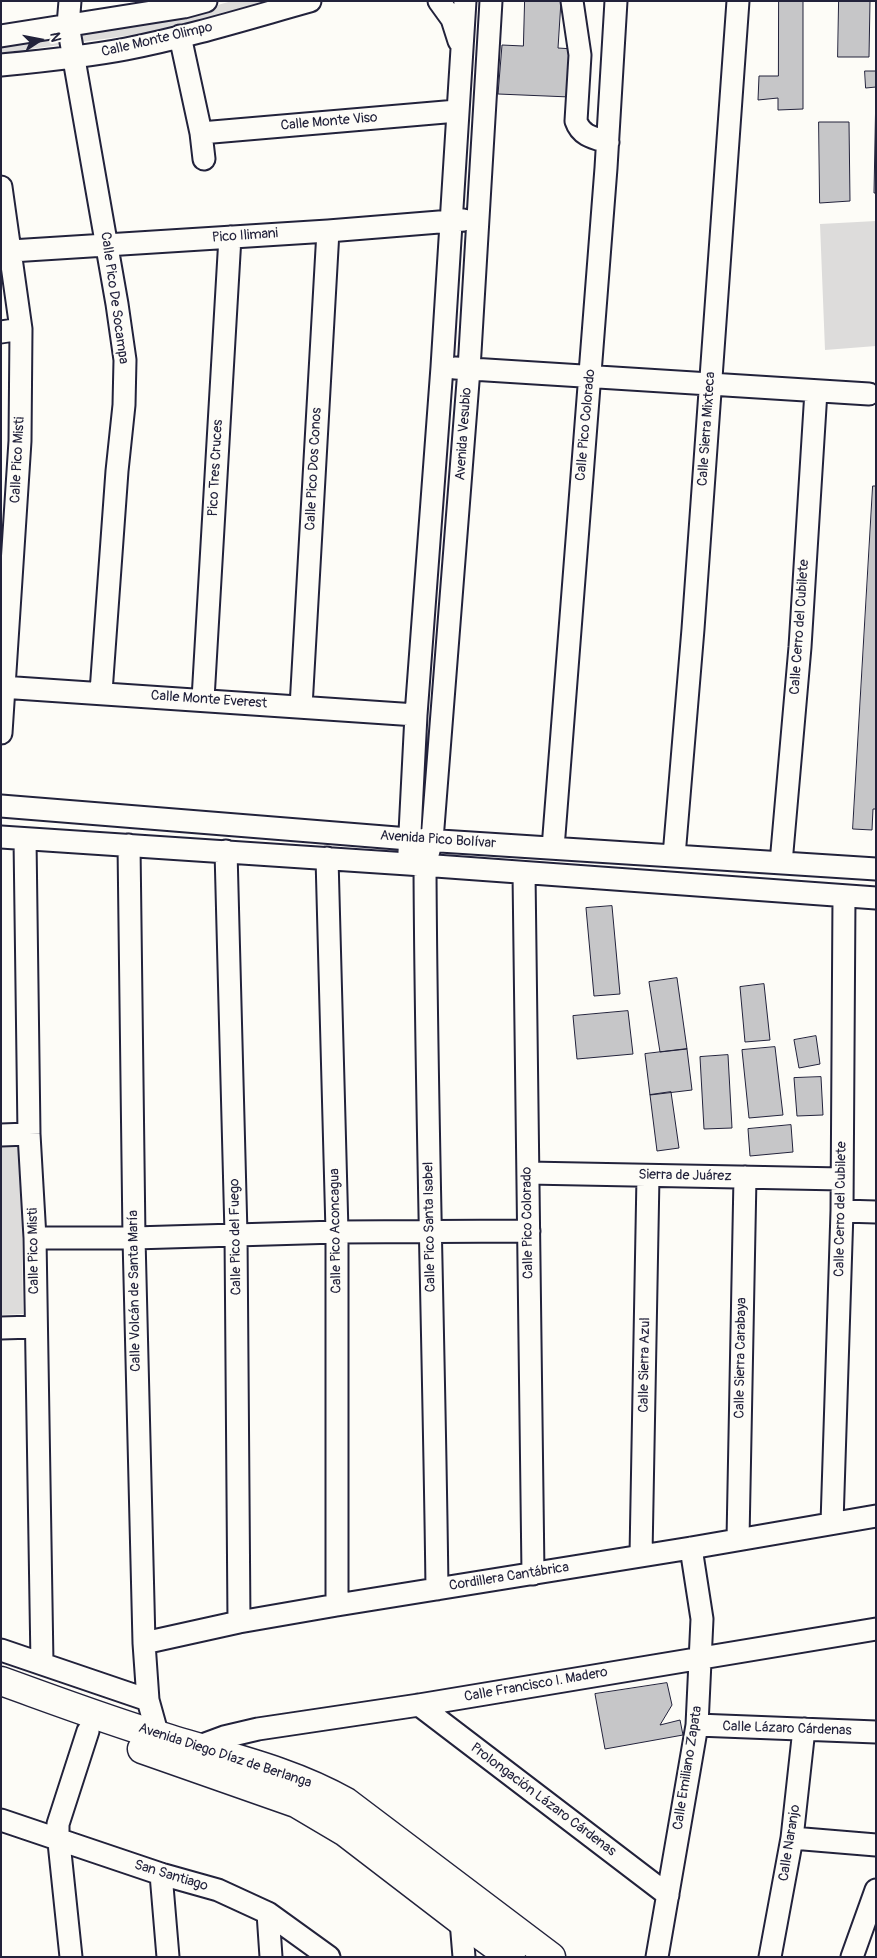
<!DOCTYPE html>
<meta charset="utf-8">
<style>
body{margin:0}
#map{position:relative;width:877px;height:1958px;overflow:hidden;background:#fdfcf7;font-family:Pangolin,sans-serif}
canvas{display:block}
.frame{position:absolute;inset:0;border:2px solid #22223b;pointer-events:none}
.north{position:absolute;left:15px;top:15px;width:50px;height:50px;-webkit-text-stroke:4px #fdfcf7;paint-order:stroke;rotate:79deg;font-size:14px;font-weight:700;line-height:20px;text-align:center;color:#22223b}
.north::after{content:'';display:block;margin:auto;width:18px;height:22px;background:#22223b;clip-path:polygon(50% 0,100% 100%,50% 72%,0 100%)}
</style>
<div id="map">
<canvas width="877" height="1958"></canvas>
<div class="frame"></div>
<div class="north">N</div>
</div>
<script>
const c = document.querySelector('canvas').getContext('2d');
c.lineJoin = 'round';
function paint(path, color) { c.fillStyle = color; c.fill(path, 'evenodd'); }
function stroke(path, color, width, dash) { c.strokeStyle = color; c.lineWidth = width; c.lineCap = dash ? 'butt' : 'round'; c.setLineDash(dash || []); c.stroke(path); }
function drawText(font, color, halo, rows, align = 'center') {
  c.font = font + ' Pangolin,sans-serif'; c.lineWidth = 4; c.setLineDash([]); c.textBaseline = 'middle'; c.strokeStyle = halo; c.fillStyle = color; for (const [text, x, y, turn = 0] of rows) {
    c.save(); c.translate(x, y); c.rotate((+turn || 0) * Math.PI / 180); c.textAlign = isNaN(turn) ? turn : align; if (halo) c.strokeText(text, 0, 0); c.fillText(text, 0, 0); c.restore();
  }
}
const green = new Path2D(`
 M232,1H280L191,27L1,53V40L189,13Z
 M876,221V346L825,350L820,224Z
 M1,1140H21L23,1314L1,1315Z`);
const building = new Path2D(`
 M525,1H561L558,48L574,49L570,97L498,94L502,45L523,46Z
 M779,1H803V109L778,110V98L758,100L759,76H778Z
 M839,1H870L869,57H838Z
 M865,71H876V193H874L876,87L866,88Z
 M819,122H849L850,201L820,203Z
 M873,486H876V809H873L872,830L853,829Z
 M612,906L620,994L594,996L586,908Z
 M677,978L687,1049L660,1052L649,982Z
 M764,984L770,1040L745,1042L740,987Z
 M628,1011L633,1054L577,1059L573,1016Z
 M816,1036L820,1064L799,1068L794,1040Z
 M775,1047L783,1115L749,1118L742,1050Z
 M687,1049L692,1090L650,1095L645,1054Z
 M728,1055L732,1128L704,1129L700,1057Z
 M821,1077L823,1115L797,1116L794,1078Z
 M671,1092L679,1148L657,1151L650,1095Z
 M791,1125L793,1152L750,1156L748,1129Z
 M667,1683L672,1705L660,1725L680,1720L683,1735L605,1749L595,1694Z`);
const minor = new Path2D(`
 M70,1L68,25L117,304L125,360L124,405L117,471L101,692
 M439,1L452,19L459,41
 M572,1L580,55L576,121C581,136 594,138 608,142
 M1,36L184,7L206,1
 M180,36L201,133L204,159
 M1,65C43,61 84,57 126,49C188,37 249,18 310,1
 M201,133L457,111
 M1,187L21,329L20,441L1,733
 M11,251L328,231L464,220
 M1,332L21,329
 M455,368L869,394
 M1,687L416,715
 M203,699L230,237
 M301,707L328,231
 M1,806L409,839L876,869
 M1,837L408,864L876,898
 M25,839L29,1134L35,1238L42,1663
 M129,845L134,1238L144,1643L148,1700L158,1736
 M553,848L606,168L616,1
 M226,851L236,1234L239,1622
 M409,852L416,715L442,367L465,1
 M674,856L693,629L738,1
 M327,858L337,1232V1605
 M781,863L800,647L816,391
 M524,873L533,1574
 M1,1135L29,1134
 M528,1173L842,1179
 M842,1211L876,1212
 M35,1238H134L337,1232L529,1231
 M1,1328L35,1327
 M832,1523L842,1211L844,896
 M738,1539L745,1177
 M641,1555L648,1176
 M437,1589C434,1347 426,1106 425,865L432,840L469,369L491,1
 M144,1643L239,1622L337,1605L691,1548L876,1516
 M1,1650L148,1700
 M419,1705L668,1895
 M697,1725L876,1732
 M197,1747L224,1737L258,1729L419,1705L876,1629
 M1,1820L161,1874L218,1890L268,1913L329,1957
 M792,1838L876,1845
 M161,1874L168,1957
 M268,1913L271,1957
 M461,1921L464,1957
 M71,1957L58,1833V1824L88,1731
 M657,1957L697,1725L702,1619L691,1548
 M770,1957L792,1838L804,1729
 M852,1957L876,1890`);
const major = new Path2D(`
 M1,1681C54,1700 107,1720 160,1736C223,1756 288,1769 346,1802L551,1957
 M142,1749L296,1803L345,1832L461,1921L511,1957`);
const streetNames = [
 ["Calle Monte Olimpo",157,40,-13],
 ["Calle Monte Viso",329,122,-5],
 ["Pico Ilimani",245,236,-4],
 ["Calle Pico De Socampa",114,298,82],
 ["Calle Pico Colorado",586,425,-85],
 ["Calle Sierra Mixteca",707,429,-86],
 ["Avenida Vesubio",464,434,-86],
 ["Calle Pico Misti",18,460,-87],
 ["Pico Tres Cruces",216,468,-87],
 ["Calle Pico Dos Conos",314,469,-87],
 ["Calle Cerro del Cubilete",800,627,-86],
 ["Calle Monte Everest",209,700,4],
 ["Avenida Pico Bolívar",438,840,4],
 ["Sierra de Juárez",685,1176,1],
 ["Calle Cerro del Cubilete",841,1209,-89],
 ["Calle Pico Colorado",528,1223,-91],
 ["Calle Pico Santa Isabel",430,1227,-91],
 ["Calle Pico Aconcagua",336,1231,-91],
 ["Calle Pico del Fuego",236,1237,-91],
 ["Calle Pico Misti",34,1251,-91],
 ["Calle Volcán de Santa María",135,1291,-91],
 ["Calle Sierra Carabaya",741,1358,-89],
 ["Calle Sierra Azul",645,1365,-89],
 ["Cordillera Cantábrica",509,1577,-9],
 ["Calle Francisco I. Madero",536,1685,-10],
 ["Calle Lázaro Cárdenas",787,1729,2],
 ["Avenida Diego Díaz de Berlanga",225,1756,18],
 ["Calle Emiliano Zapata",688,1768,-81],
 ["Prolongación Lázaro Cárdenas",543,1800,37],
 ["Calle Naranjo",790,1843,-81],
 ["San Santiago",171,1876,17]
];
paint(green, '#dddcdb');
paint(building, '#c6c6c8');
stroke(building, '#22223b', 1);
stroke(minor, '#22223b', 25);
stroke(major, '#22223b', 31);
stroke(minor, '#fdfcf7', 21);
stroke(major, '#fdfcf7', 28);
drawText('14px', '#22223b', '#fdfcf7', streetNames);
</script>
